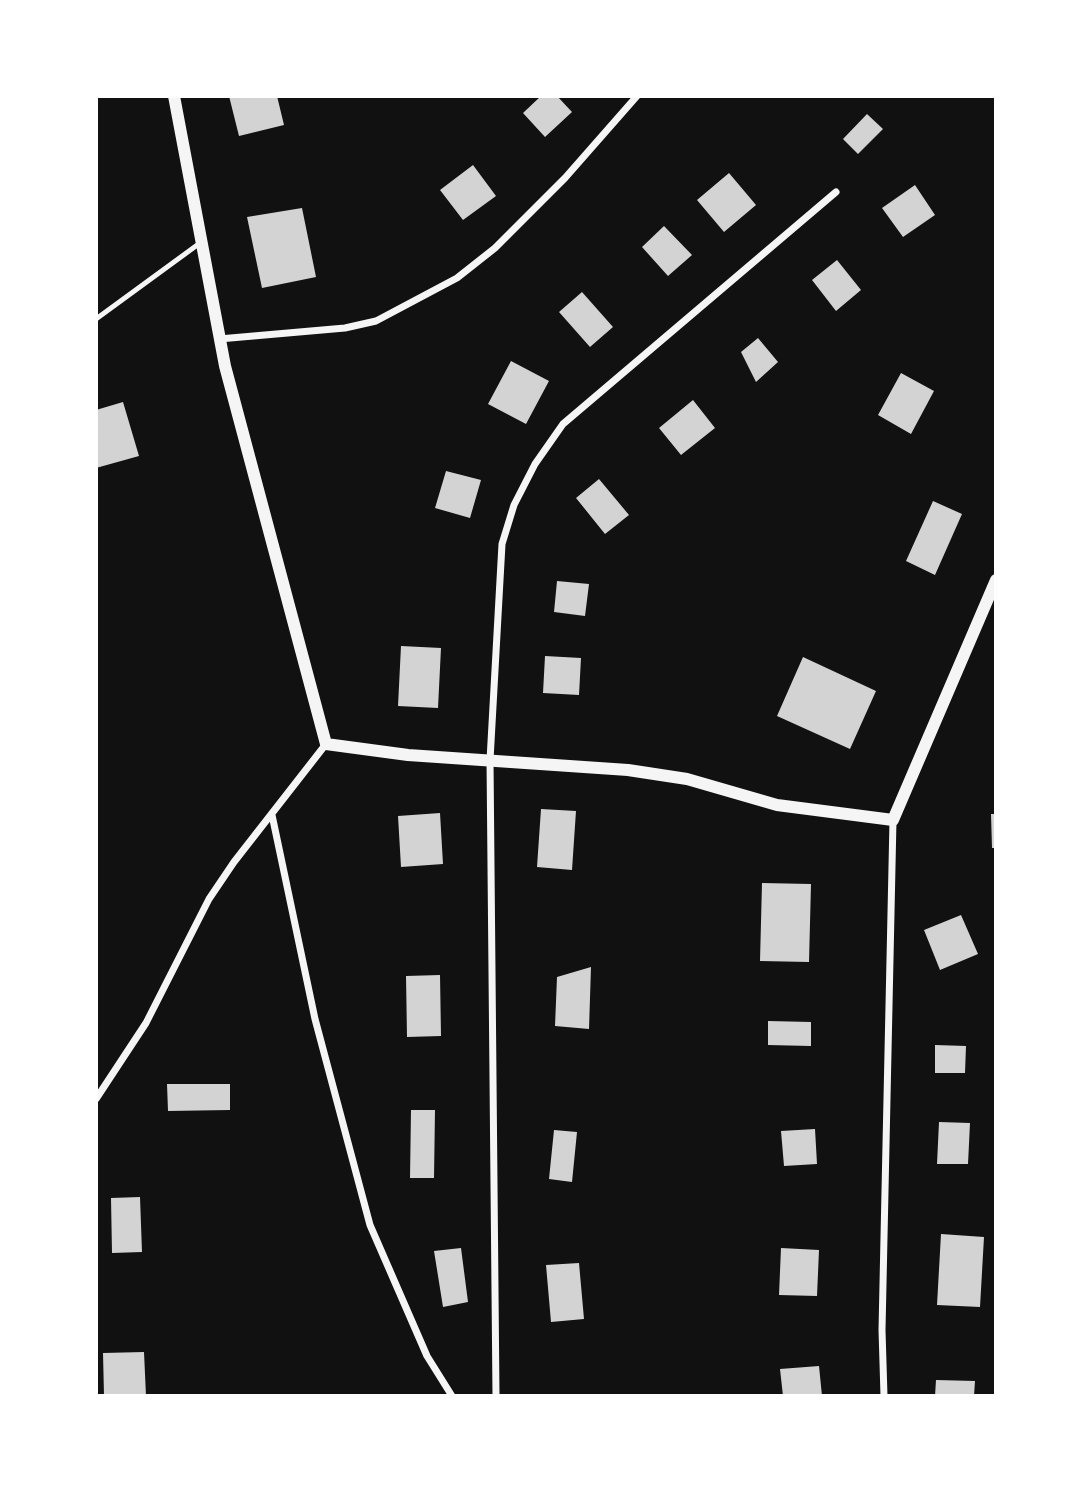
<!DOCTYPE html>
<style>
body{margin:0}
#map{position:relative;width:1092px;height:1492px;overflow:hidden;background:#111;font-family:"IBM Plex Sans",sans-serif}
canvas{display:block}
.frame{position:absolute;inset:0;border:98px solid #fff;pointer-events:none}
</style>
<div id="map">
<canvas width="1092" height="1492"></canvas>
<div class="frame"></div>
</div>
<script>
const c = document.querySelector('canvas').getContext('2d');
c.lineJoin = 'round';
function paint(path, color) { c.fillStyle = color; c.fill(path, 'evenodd'); }
function stroke(path, color, width, dash) { c.strokeStyle = color; c.lineWidth = width; c.lineCap = dash ? 'butt' : 'round'; c.setLineDash(dash || []); c.stroke(path); }
const building = new Path2D(`
 M229,96H277L284,125L239,136Z
 M541,96H557L572,112L545,137L523,113Z
 M867,114L883,129L858,154L843,139Z
 M473,165L496,196L463,220L440,190Z
 M729,173L756,205L724,232L697,200Z
 M915,185L935,215L903,237L882,208Z
 M302,208L316,277L262,288L247,217Z
 M664,226L692,255L668,276L642,247Z
 M837,260L861,290L836,311L812,280Z
 M582,292L613,327L590,347L559,312Z
 M758,338L778,362L756,382L741,352Z
 M511,361L549,381L526,424L488,404Z
 M901,373L934,391L911,434L878,415Z
 M693,400L715,428L681,455L659,428Z
 M123,402L139,456L96,468V410Z
 M446,471L481,480L470,518L435,508Z
 M599,479L629,515L605,534L576,498Z
 M933,501L962,514L935,575L906,561Z
 M557,581L589,584L585,616L554,612Z
 M401,646L441,648L438,708L398,706Z
 M545,656L581,658L579,695L543,693Z
 M803,657L876,691L850,749L777,716Z
 M541,809L576,811L572,870L537,867Z
 M440,813L443,864L401,867L398,816Z
 M991,814H996V848H992Z
 M762,883L811,884L809,962L760,961Z
 M961,915L978,954L940,970L924,930Z
 M591,967L589,1029L555,1026L557,977Z
 M440,975L441,1036L407,1037L406,976Z
 M768,1021L811,1022V1046L768,1045Z
 M935,1045L966,1046L965,1073H935Z
 M167,1084H230V1110L168,1111Z
 M411,1110H435L434,1178H410Z
 M939,1122L970,1123L968,1164H937Z
 M815,1129L817,1164L784,1166L781,1131Z
 M554,1130L577,1132L572,1182L549,1179Z
 M140,1197L142,1252L112,1253L111,1198Z
 M941,1234L984,1237L980,1307L937,1305Z
 M461,1248L468,1302L443,1307L434,1251Z
 M781,1248L819,1250L817,1296L779,1295Z
 M579,1263L584,1319L551,1322L546,1265Z
 M144,1352L146,1396H104L103,1353Z
 M819,1366L822,1396H783L780,1369Z
 M936,1380L975,1381L974,1396H935Z`);
const service = new Path2D(`
 M96,319L200,243`);
const minor = new Path2D(`
 M219,339L345,328L376,321L457,278L495,248L565,178L637,96
 M272,815L315,1019L370,1225L427,1356L452,1396
 M96,1099L146,1023L209,899L234,862L326,744
 M496,1396L490,760L502,544L514,505L535,464L563,424L836,192
 M884,1396L882,1330L893,820`);
const tertiary = new Path2D(`
 M174,96L225,366L326,744L408,755L628,770L687,779L777,805L893,820L996,580`);
paint(building, '#d3d3d3');
stroke(service, '#f5f5f5', 5);
stroke(minor, '#f5f5f5', 7);
stroke(tertiary, '#f5f5f5', 12);
</script>
